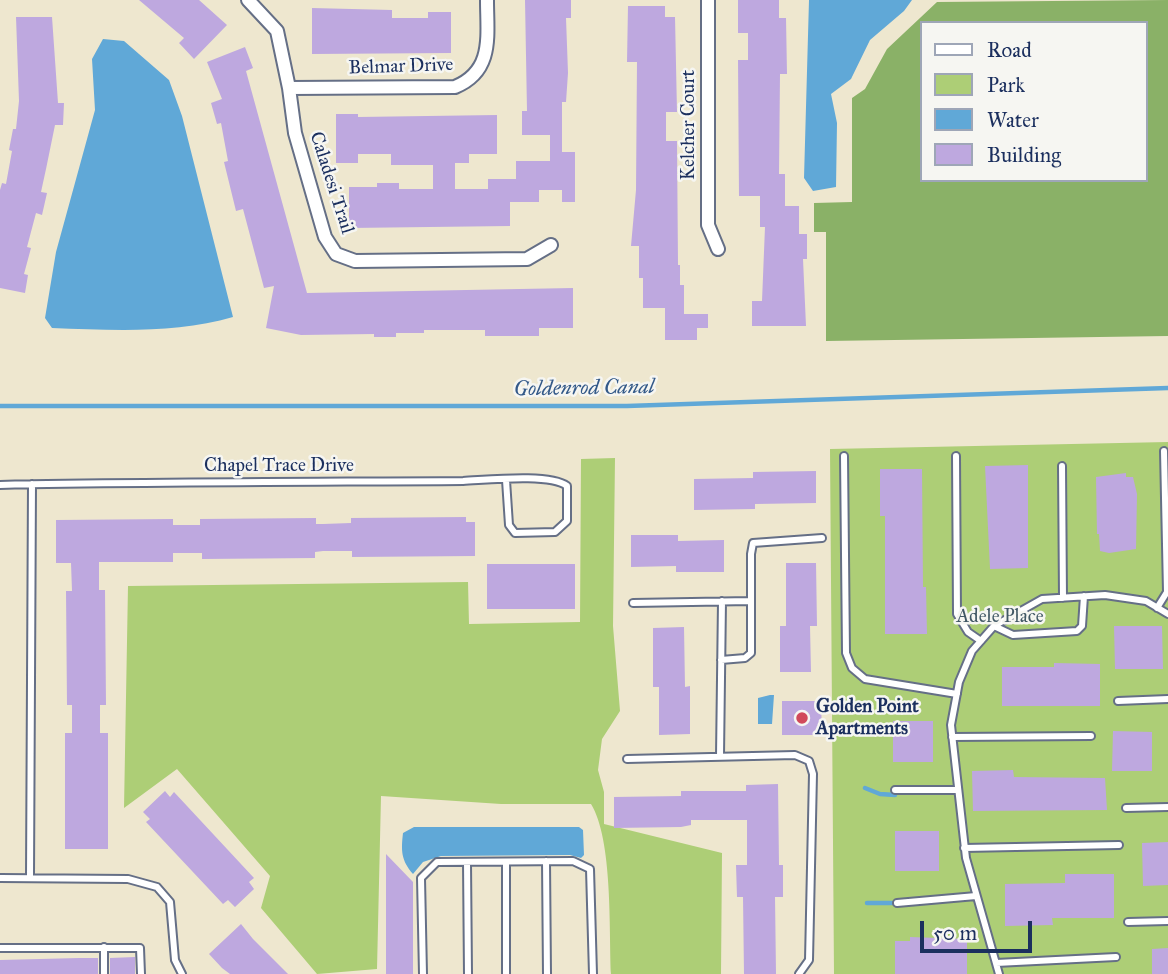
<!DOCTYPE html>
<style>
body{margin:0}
#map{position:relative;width:1168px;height:974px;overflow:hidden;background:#eee7cf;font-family:"IM FELL Great Primer",serif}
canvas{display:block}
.legend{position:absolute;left:920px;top:21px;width:228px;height:161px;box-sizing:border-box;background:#f6f6f2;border:2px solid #9ea6b7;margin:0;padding:9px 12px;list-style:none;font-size:21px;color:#1b2f5e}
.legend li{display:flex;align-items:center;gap:14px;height:35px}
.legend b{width:35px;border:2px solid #9ea6b7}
.scale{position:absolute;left:920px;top:921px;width:112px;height:32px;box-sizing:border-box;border:4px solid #1b2f5e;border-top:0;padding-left:9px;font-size:21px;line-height:24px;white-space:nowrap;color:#1b2f5e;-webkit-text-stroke:5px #f6f6f2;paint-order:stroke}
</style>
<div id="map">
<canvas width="1168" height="974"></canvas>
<ul class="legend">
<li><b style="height:9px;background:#fff"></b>Road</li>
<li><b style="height:19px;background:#adce76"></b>Park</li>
<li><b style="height:19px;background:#60a8d7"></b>Water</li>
<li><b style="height:19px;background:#bea8df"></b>Building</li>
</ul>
<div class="scale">50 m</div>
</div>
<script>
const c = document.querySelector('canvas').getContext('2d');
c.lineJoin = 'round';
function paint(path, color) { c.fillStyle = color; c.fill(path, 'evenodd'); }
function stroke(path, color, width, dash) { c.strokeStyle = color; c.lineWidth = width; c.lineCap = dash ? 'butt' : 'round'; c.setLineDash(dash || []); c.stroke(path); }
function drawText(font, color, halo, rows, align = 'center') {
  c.font = font + ' "IM FELL Great Primer",serif'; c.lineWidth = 5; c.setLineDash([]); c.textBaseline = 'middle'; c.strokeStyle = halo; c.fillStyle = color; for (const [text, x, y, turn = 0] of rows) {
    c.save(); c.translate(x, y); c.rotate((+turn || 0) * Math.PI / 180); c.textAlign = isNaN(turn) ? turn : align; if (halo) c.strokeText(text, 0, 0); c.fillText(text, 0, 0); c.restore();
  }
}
const green = new Path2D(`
 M1168,442V974H834L830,449Z
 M615,458L613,626L620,711L602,739L598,770L604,792V824L722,853L721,974H611C609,930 613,840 591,804H501L381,796L377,969L317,974L261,908L270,876L177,769L124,808L128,586L468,582L469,624L580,622L581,459Z`);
const forest = new Path2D(`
 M1168,0V336L826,341V232H814V203L852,202V98L865,89L887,49L937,2ZM921,23H1145V180H921Z`);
const water = new Path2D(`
 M809,0H912L904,11L870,40L851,79L831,94L837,123L836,187L813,191L804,178Z
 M103,39L124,41L169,80L182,116L233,317C176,334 111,330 52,328L45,318L56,252L95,110L92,59Z
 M770,695H774L772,724H758V698Z
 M414,827H579L583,830L584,855L581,858L570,855L441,856L423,862L413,874C401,860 401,851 403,833Z`);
const stream = new Path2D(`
 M0,406H627L1168,388
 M865,788L880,794L895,795
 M867,903H892`);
const building = new Path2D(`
 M139,0H199L227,25L194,59L179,43L184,38Z
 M525,0H571V18H566L568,73L566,102H562V152H575V202H562V190H539V202H510V226L349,228V187H377V183H399V189H433V165H391V154H358V163H336V114H358V117L497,115V154H469V163H455V189H488V179H516V161H550V135H522V111H527Z
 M738,0H779V18H786L787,74H780L779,174H785V206H799V234H807V259H803L806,326H752V301H762L765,227H760V196H739L738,60H748V33H738Z
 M628,6H665V17H675L677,112H666V141H677L678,265H680V285H684V314H708V328H697V340H665V308H643V278H639V246H631L636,190L637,62H627Z
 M312,8L392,10V18H428V12H451V53L312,54Z
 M16,17H52L58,103H64L63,125H55L46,169L41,192L47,193L42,215L36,213L27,247L31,248L24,274L28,275L25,293L0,288V190L2,183L6,184L12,151L9,150L13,129H16L19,101Z
 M245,47L253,68L246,71L307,293L573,288V328H539V336H485V330H424V333H396V337H374V334L301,335L266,328L274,286L264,288L243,209L236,211L224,162L228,161L221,123L217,124L211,103L222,99L207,62Z
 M1028,465V568L990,569L985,466Z
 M880,469H922L923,587H926L927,634H885V516H880Z
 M816,471V503L755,504V509L694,510V479L753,478V472Z
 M1126,473V477H1133L1137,494L1136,549L1109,553L1100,551L1099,534H1097L1096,477Z
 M466,517V522H475V556L352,557V551H323L315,552V558L202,559V553H173V562H99V590H105L106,705H100V733H108V849H65V733H72V705H67L66,591H72L71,563H56V520L173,519V525H200V519L316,518V524H323L351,523V518Z
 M631,535H678V541L724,540V572H676V566L631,567Z
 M786,563H816L817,626H810L811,672H780V626H786Z
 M487,564H575V609H487Z
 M1114,626H1162L1163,669H1115Z
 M684,627L685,687L690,686V734L659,735V687H653V628Z
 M1054,663L1100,664V706H1002V667H1054Z
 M782,701H821L822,735H782Z
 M893,721H933V762H893Z
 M1113,731L1152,732V771H1112Z
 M1013,770L1014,777L1105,778L1107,810L973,811L972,771Z
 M778,784L779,865H783V897H775L776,974H744L743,897H737L736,865H747V820H691V825L681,827L614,828V797L681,796V791H746V785Z
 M165,791L170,797L174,792L254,878L249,882L254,889L235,907L228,900L223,904L146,822L150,819L143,812Z
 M895,831H939V871H895Z
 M1168,842V885L1143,886L1142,843Z
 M386,854L413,882V974H386Z
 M1065,874H1114V918H1052L1053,925L1005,926V884L1065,883Z
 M241,924L253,939L288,974H230L222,968L209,954Z
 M910,937L967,939V974H895V941H910Z
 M1168,948V974H1152V949Z
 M135,957V974H110V958Z
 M79,958H98V974H0V960Z`);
const lane = new Path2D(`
 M844,456L846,653L852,668L865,679L957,694
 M956,456L957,614L968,632L981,641
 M1062,466L1063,598
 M0,485C154,482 308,482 463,481C487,480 550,473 567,486V521L555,532L515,533L509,525L506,480
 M633,603L750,601
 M1157,608L1167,592L1164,451
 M994,626L1013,635L1077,631L1082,626L1084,596
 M721,660L745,658L751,653V554L753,543L822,538
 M1118,701L1168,699
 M952,737L1091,736
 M720,756L722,601
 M627,759L795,755L809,761L813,774L809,960L799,974
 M895,790H958
 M1126,808L1168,807
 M964,848L1119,845
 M546,861L547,974
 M467,862L468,974
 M506,862V974
 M30,877L32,484
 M0,878L128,879L157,887L170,902L175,960L182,974
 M897,903L976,896
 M1128,922L1168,921
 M0,948H140L141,974
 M996,963L1116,957
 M104,974V947
 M423,974L421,878L437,862L573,861L590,869L593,974
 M999,974L966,858L951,725L959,682L972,651L994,626L1042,599L1105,595L1146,601L1168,614`);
const street = new Path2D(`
 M248,0L277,31L289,88L295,133L325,237L336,254L355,261L527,259L551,245
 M708,0V225L718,249
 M289,88L455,87C494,71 487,36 487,0`);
const markers = [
 [802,718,7,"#d1495b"]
];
const streetNames = [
 ["Belmar Drive",401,67,-2],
 ["Kelcher Court",689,125,-90],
 ["Caladesi Trail",331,183,72],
 ["Chapel Trace Drive",279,466]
];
const parkNames = [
 ["Adele Place",1000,617]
];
const poiNames = [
 ["Golden Point",816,707],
 ["Apartments",816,729]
];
const waterNames = [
 ["Goldenrod Canal",584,389,-1]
];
paint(green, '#adce76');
paint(forest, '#8ab167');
paint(water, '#60a8d7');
stroke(stream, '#60a8d7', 4.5);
paint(building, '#bea8df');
stroke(lane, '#656f86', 10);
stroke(street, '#656f86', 16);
stroke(lane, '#fff', 6);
stroke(street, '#fff', 12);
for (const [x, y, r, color] of markers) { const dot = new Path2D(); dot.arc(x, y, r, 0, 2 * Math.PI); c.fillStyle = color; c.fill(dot); stroke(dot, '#f6f6f2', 2.5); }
drawText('19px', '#1b2f5e', '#f6f6f2', streetNames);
drawText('19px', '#405764', '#f6f6f2', parkNames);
drawText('bold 19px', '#1b2f5e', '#f6f6f2', poiNames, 'left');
drawText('italic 21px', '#335988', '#f6f6f2', waterNames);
</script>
